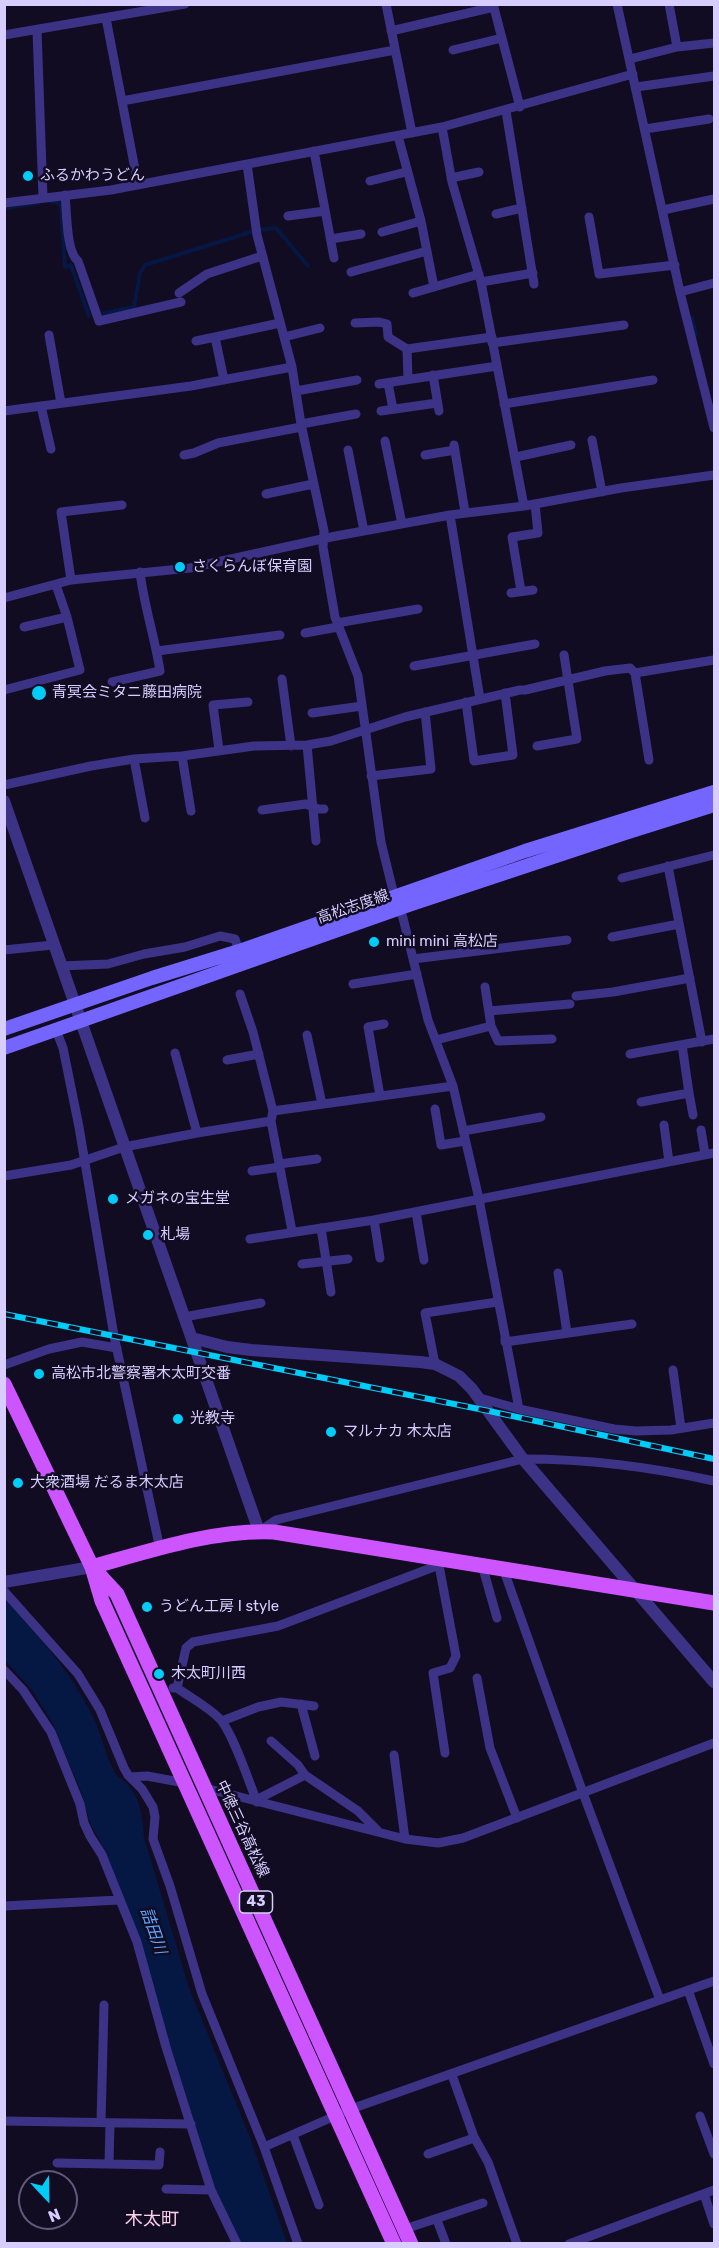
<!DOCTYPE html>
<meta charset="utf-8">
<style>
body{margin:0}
#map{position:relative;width:719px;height:2248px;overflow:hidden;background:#120c23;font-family:Rubik,sans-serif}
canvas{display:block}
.frame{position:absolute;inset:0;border:6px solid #d7ceff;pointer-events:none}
.north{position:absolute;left:18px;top:2170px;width:60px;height:60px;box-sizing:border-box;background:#120c23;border:2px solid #615a7b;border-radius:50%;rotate:158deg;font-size:16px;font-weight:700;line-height:24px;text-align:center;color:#d7ceff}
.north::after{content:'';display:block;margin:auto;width:21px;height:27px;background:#00ccf9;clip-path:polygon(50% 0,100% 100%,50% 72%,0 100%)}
</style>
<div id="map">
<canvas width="719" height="2248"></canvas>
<div class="frame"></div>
<div class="north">N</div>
</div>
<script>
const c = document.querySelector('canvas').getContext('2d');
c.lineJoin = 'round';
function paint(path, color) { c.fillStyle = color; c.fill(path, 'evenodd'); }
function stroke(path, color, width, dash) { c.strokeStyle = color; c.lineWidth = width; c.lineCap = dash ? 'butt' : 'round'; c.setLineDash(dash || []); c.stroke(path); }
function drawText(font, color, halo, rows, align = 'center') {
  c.font = font + ' Rubik,"Noto Sans JP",sans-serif'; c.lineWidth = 5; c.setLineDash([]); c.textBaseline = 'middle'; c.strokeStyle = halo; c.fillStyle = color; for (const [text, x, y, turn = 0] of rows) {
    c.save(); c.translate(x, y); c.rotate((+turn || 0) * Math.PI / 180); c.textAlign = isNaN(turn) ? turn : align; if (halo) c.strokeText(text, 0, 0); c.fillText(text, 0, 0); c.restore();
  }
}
const water = new Path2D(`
 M4,1597C36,1629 76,1680 95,1721C102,1737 106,1757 115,1773C118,1778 124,1780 128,1785C141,1799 143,1820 144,1837L189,1988L249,2135L287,2243H241L215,2189L163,2023L143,1953L98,1837L91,1826L81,1792L52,1722L32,1690L5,1660Z`);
const stream = new Path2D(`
 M51,202L55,201L61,205L65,267L71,265L89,316
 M4,208L38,203
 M259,230L276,228L308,266
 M104,313L134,307L140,273L145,265L251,232
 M692,318L696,334`);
const minor = new Path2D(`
 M386,4L412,133
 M493,4L520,107
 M617,4L680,292L714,428
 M669,4L677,47
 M106,18L138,185
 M37,30L43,197
 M391,31L494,7
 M4,35L185,4
 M453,50L502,38
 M630,59L677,47L714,43
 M636,87L714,76
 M122,101L395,50
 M506,111L534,284
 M442,127L452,182L481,282L524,506
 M645,129L709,119
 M398,136L421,221L434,287
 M314,151L334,258
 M247,164L257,235L292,367L301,424L324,531L323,547L335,617L358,676L381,842L392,887L403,918L428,1020L453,1086L479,1199L519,1409
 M451,178L479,172
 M370,181L406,172
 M65,195C67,211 66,252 78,261L99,321L181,302
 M4,203L111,190L442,127L633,74
 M663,210L714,199
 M496,214L522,208
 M288,216L325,211
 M589,217L599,274L675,265
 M382,232L421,221
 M331,239L361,234
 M351,272L427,251
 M481,282L533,273
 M680,292L714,283
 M179,293L207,274L262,256
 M413,293L479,274
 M355,323L379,322L387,324L388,337L407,349
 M49,335L61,403
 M284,337L320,328
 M196,341L215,337
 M492,343L624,325
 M433,375L439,411
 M408,379L407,349L492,337
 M224,380L215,337L280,323
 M388,383L393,409
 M379,384L497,366
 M296,391L357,380
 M504,404L653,380
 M41,406L51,449
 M4,411L191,386L292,367
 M381,411L437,403
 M301,424L356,414
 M592,440L602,492
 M385,441L402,524
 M454,445L465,512
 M348,450L364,531
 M184,455L194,453L218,443L301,427
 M425,455L455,450
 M516,457L571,445
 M266,494L313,484
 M450,515L480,699
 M71,580L61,512L122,505
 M521,591L512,537L538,533L535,504
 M511,593L533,590
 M4,598L71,580L190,568L331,537L450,515L524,506L621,488L714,475
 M337,623L418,609
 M24,627L67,617
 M305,633L338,627
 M157,651L280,635
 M414,666L535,644
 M282,679L291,746
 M112,682L160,671C155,638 144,606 140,572
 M4,690L80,670L67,617L56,585
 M466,702L474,761L513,755L505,693
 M312,713L362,706
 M307,745L316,841
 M537,746L577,739L564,655
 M219,750L213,705L248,702
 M182,756L191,811
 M134,759L145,818
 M649,760L635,673L714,660
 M371,776L431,769L425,712
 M4,785L91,766L134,759L182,756L254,746L307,745L331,741L405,717L520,690H525L605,671L630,668L635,673
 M262,810L306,804L318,809H324
 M668,866L702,1042
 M622,878L714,855
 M612,937L679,924
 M4,950L53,945
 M413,959L567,940
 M61,966L108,964L144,954L185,947L220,936L235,939L239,951
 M353,984L417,974
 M240,994L253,1032L273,1111
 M576,996L613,992L690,978
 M489,1011L570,1004
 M491,1026L498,1041L552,1039
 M56,1030L63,1048L79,1127L114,1336L160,1549
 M307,1035L322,1104
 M436,1040L491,1026L485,987
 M175,1053L197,1133
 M630,1054L714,1039
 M227,1060L259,1054
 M689,1093L693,1115
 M380,1096L368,1027L384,1024
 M641,1102L689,1093L682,1045
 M435,1109L441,1145L465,1141
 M271,1121L273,1111L453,1086
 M664,1125L669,1162
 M701,1130L705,1154
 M463,1131L541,1117
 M279,1164L317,1159
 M252,1171L280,1167
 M4,1176L71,1165L124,1147L197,1133L271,1121L292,1231
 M416,1212L424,1260
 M374,1220L380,1258
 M321,1228L331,1292
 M250,1239L374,1220L714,1153
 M302,1264L348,1259
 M558,1273L567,1333
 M184,1317L261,1303
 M505,1338V1342L632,1324
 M435,1364L425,1313L497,1302
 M4,1365L49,1349L82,1342L117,1348
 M673,1370L681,1428
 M480,1398L519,1409L614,1429L636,1431L671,1430L714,1423
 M261,1530L276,1520L523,1459C587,1459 652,1467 714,1481
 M438,1560L456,1656L450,1668L433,1673L445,1753
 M482,1565L497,1618
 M503,1568L583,1793L660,2000
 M4,1591L78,1674L100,1710L124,1768L128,1775L142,1789L153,1807L155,1817L153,1839L170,1886L202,1994L264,2147L298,2244
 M4,1670L23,1690L51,1732L80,1804L84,1823L90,1836L102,1855L137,1942L166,2047L211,2190L237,2244
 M477,1678L490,1748L517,1818
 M173,1688H177C191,1698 207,1706 220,1719C233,1733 249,1782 257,1802
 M177,1688L186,1648L193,1642L278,1626L439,1565
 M301,1704L315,1756
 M222,1721L258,1707L281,1702L314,1706
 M271,1741L298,1765L305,1775L358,1811L378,1831
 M394,1755L405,1839
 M130,1777L147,1776L185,1783
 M205,1788L405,1839L438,1843L463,1838L714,1743
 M256,1800L305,1775
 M4,1906L119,1900
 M688,1990L714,2064
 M452,2075L474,2137L488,2162L517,2244
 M700,2116L714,2154
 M4,2121L191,2124
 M101,2122L104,2005
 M293,2135L319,2205
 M264,2147L351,2109L714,1981
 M428,2154L474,2138
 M57,2163L159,2165L160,2152
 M109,2164L110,2123
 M166,2189L211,2190
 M704,2194L714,2224
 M437,2220L446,2244
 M405,2229L483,2203
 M569,2244L714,2190`);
const tertiary = new Path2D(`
 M4,801L259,1531
 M192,1338L227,1347L251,1350L420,1362L435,1364L459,1376L472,1389L523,1459L714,1682
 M4,1582L92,1567`);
const secondary = new Path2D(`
 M4,1029L152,978L239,951L525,851L714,792
 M4,1048L409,905L625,833L714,805`);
const primary = new Path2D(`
 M4,1384L92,1567L102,1601L394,2244
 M92,1567C149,1551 215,1529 274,1532L714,1603
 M94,1569L117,1594L411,2244`);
const rail = new Path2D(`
 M4,1314L489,1411L714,1459`);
const markers = [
 [28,176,6,"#00ccf9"],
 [180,567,6,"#00ccf9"],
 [39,693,8,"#00ccf9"],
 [374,942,6,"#00ccf9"],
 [113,1199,6,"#00ccf9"],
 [148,1235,6,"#00ccf9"],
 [39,1374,6,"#00ccf9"],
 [178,1419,6,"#00ccf9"],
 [331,1432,6,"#00ccf9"],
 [18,1483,6,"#00ccf9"],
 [147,1607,6,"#00ccf9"],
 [159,1674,6,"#00ccf9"]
];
const shields = [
 [256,1902,33]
];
const shieldNames = [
 ["43",256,1902]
];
const poiNames = [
 ["ふるかわうどん",40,176],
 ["さくらんぼ保育園",192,567],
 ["青冥会ミタニ藤田病院",52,693],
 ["mini mini 高松店",386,942],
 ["メガネの宝生堂",125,1199],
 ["札場",160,1235],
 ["高松市北警察署木太町交番",51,1374],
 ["光教寺",190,1419],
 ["マルナカ 木太店",343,1432],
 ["大衆酒場 だるま木太店",30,1483],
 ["うどん工房 I style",159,1607],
 ["木太町川西",171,1674]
];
const streetNames = [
 ["高松志度線",353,907,-19],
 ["中徳三谷高松線",242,1829,65]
];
const waterNames = [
 ["詰田川",153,1931,71]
];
const quarterNames = [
 ["木太町",152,2220]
];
paint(water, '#051743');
stroke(stream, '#051743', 4);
stroke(minor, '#3d3386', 9);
stroke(tertiary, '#3d3386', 12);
stroke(secondary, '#7565ff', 14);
stroke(primary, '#cd55ff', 15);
stroke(rail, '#00ccf9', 6);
stroke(rail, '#120c23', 4, [11]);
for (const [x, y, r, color] of markers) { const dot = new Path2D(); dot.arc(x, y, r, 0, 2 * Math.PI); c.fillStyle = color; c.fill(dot); stroke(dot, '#120c23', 2); }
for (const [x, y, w] of shields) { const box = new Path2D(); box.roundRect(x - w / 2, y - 11, w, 22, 4.5); c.fillStyle = '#120c23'; c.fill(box); stroke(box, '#d7ceff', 1.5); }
drawText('bold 14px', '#d7ceff', null, shieldNames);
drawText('15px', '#d7ceff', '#120c23', poiNames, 'left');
drawText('15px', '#d7ceff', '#120c23', streetNames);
drawText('italic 16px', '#5ca7ff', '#120c23', waterNames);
drawText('18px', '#ffd0ea', '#120c23', quarterNames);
</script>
